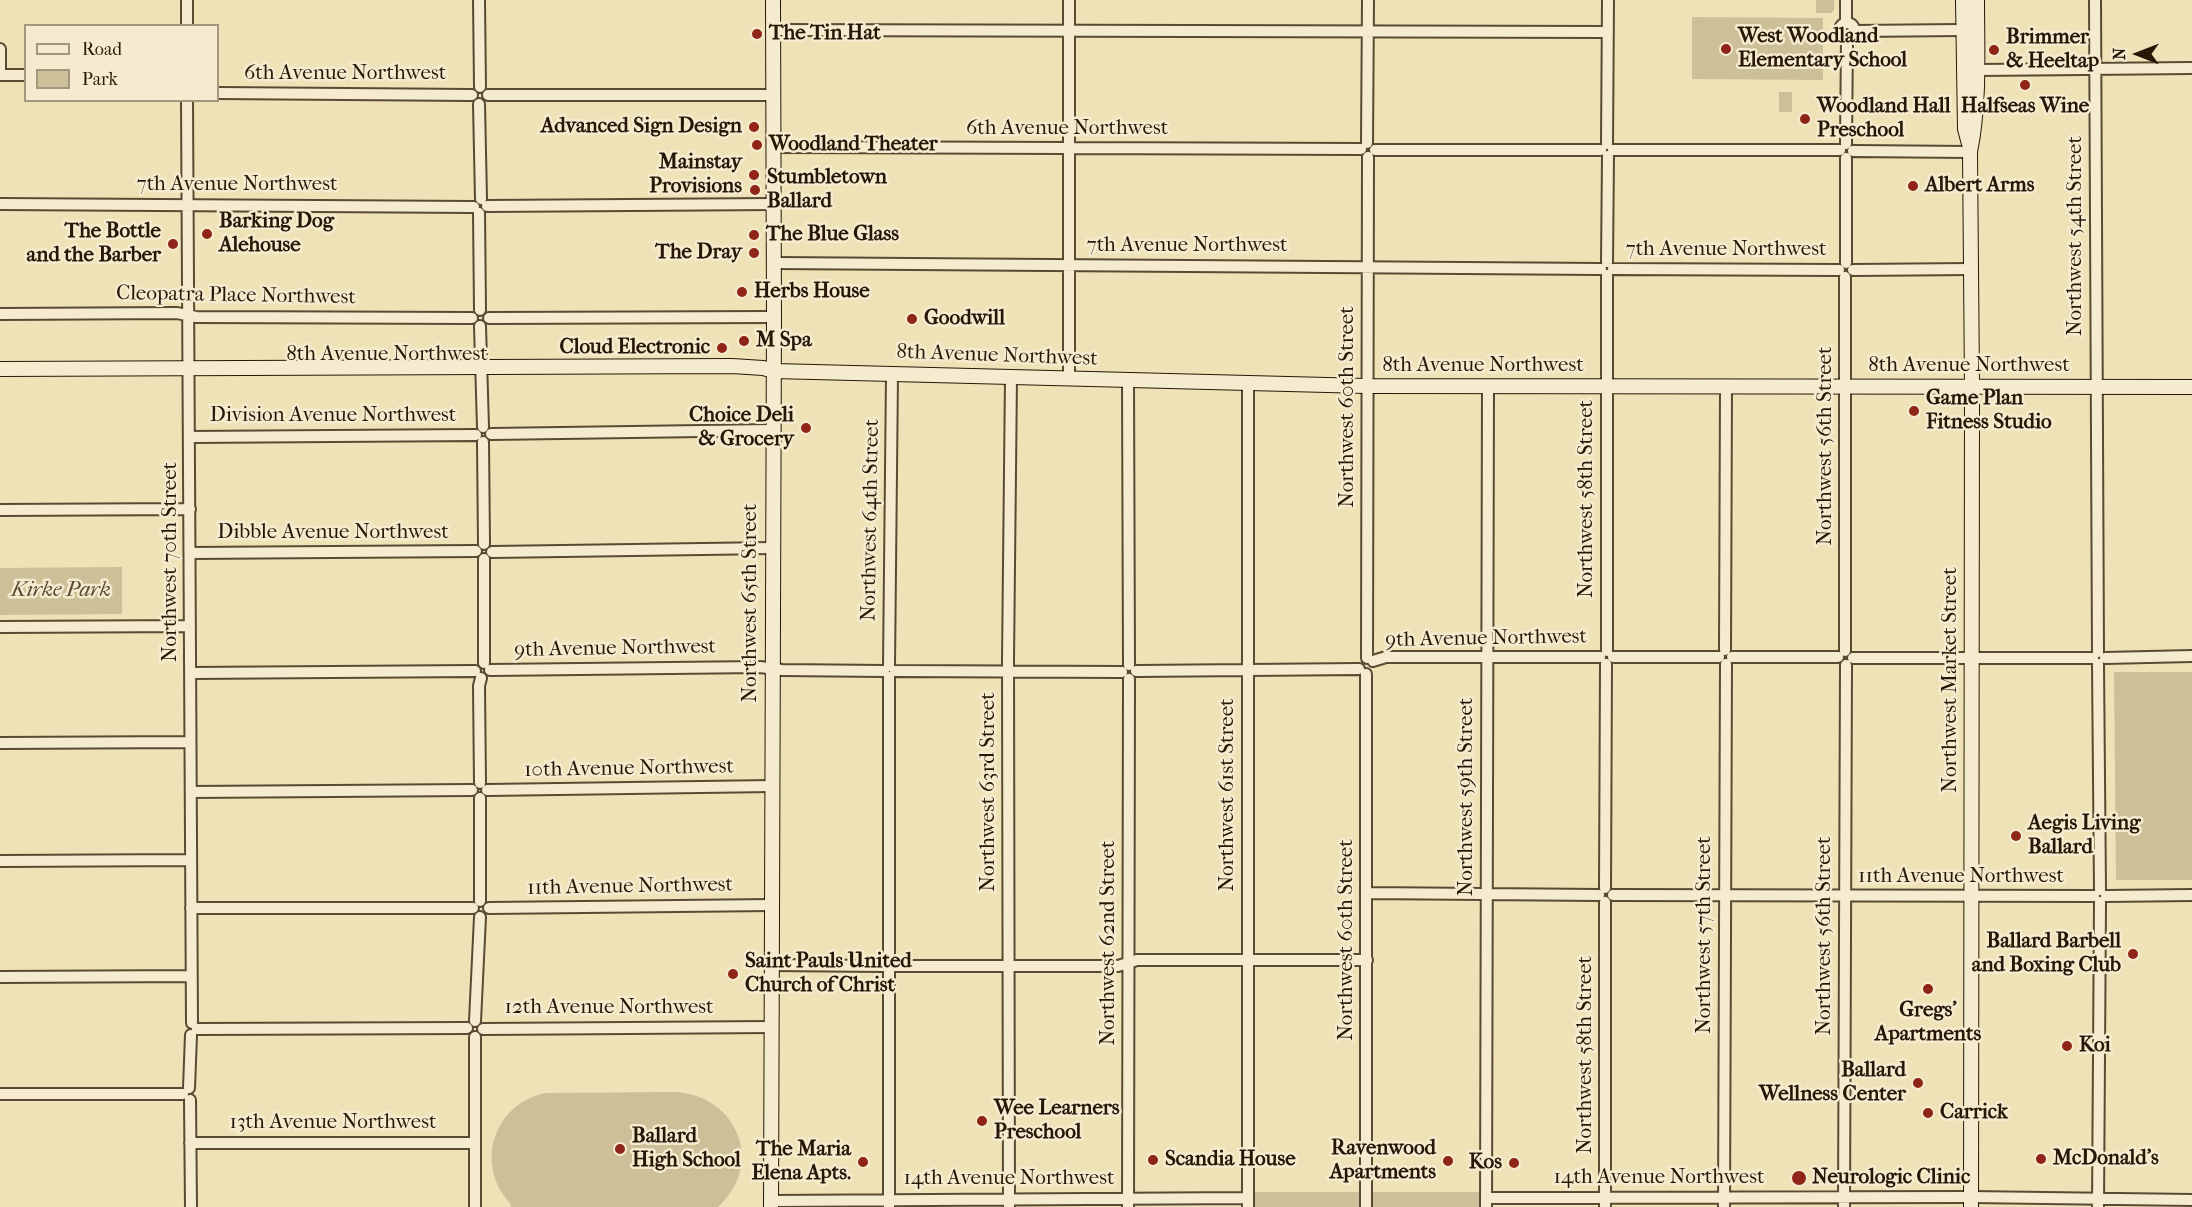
<!DOCTYPE html>
<style>
body{margin:0}
#map{position:relative;width:2192px;height:1207px;overflow:hidden;background:#efe2b6;font-family:"IM FELL French Canon",serif}
canvas{display:block}
.legend{position:absolute;left:24px;top:24px;width:195px;height:78px;box-sizing:border-box;background:#f5ecd0;border:2px solid #a39780;margin:0;padding:8px 10px;list-style:none;font-size:18px;color:#281707}
.legend li{display:flex;align-items:center;gap:12px;height:30px}
.legend b{width:30px;border:2px solid #a39780}
.north{position:absolute;left:2108px;top:24px;width:60px;height:60px;-webkit-text-stroke:4px #f5ecd0;paint-order:stroke;rotate:270deg;font-size:16px;font-weight:700;line-height:24px;text-align:center;color:#281707}
.north::after{content:'';display:block;margin:auto;width:21px;height:27px;background:#281707;clip-path:polygon(50% 0,100% 100%,50% 72%,0 100%)}
</style>
<div id="map">
<canvas width="2192" height="1207"></canvas>
<ul class="legend">
<li><b style="height:8px;background:#f5ecd0"></b>Road</li>
<li><b style="height:16px;background:#cdbf98"></b>Park</li>
</ul>
<div class="north">N</div>
</div>
<script>
const c = document.querySelector('canvas').getContext('2d');
c.lineJoin = 'round';
function paint(path, color) { c.fillStyle = color; c.fill(path, 'evenodd'); }
function stroke(path, color, width, dash) { c.strokeStyle = color; c.lineWidth = width; c.lineCap = dash ? 'butt' : 'round'; c.setLineDash(dash || []); c.stroke(path); }
function drawText(font, color, halo, rows, align = 'center') {
  c.font = font + ' "IM FELL French Canon",serif'; c.lineWidth = 5; c.setLineDash([]); c.textBaseline = 'middle'; c.strokeStyle = halo; c.fillStyle = color; for (const [text, x, y, turn = 0] of rows) {
    c.save(); c.translate(x, y); c.rotate((+turn || 0) * Math.PI / 180); c.textAlign = isNaN(turn) ? turn : align; if (halo) c.strokeText(text, 0, 0); c.fillText(text, 0, 0); c.restore();
  }
}
const green = new Path2D(`
 M1816,0H1834V10L1831,13H1816Z
 M1692,17L1823,18V80L1692,79Z
 M1779,92H1792V112H1779Z
 M122,567V614L0,615V568Z
 M2114,672H2192V880H2116Z
 M677,1092C738,1097 765,1165 718,1207H511L510,1203C474,1164 494,1103 546,1093Z
 M1253,1192H1360V1207H1253Z
 M1372,1192H1480V1207H1373Z`);
const street = new Path2D(`
 M187,0V26
 M479,0L480,87
 M2095,0L2098,652
 M1840 30a7 7 0 1 1 14 0a7 7 0 1 1-14 0Z
 M1846,23V0
 M773,30L1608,32
 M1854,31L1962,30
 M0,49V75
 M1978,70L2192,68
 M0,75H26
 M218,93L472,95
 M488,95H774
 M187,100L192,1023
 M479,104L481,199
 M1367,143L1368,0
 M1607,144L1608,0
 M1846,144L1847,38
 M774,147L1361,149
 M1375,150H1601
 M1613,150H1840
 M1853,151L1970,152
 M0,204L474,207
 M487,206L773,204
 M479,213L480,310
 M1607,262L1608,156
 M774,263L1601,269
 M1846,263V158
 M1613,269L1839,270
 M1853,270L1971,269
 M1607,275V651
 M0,314L177,313L196,317L472,318
 M489,318L774,317
 M480,326L483,427
 M1069,379V0
 M1128,381L1129,665
 M491,434L773,430
 M190,437L476,435
 M483,442L484,544
 M0,510L190,509
 M492,552L773,548
 M190,553L476,551
 M484,559V663
 M0,627L189,626
 M1725,650L1726,387
 M1845,651V277
 M1613,657H1719
 M1732,657H1838
 M1367,658L1368,157
 M1853,658H2093
 M2105,658L2192,656
 M1373,661L1386,657H1600
 M2098,664L2100,890
 M889,666L892,374
 M490,670L760,667L782,670L884,671
 M895,671L1122,672
 M1136,671L1359,669
 M190,673L475,671
 M1366,674V1207
 M0,743L190,742
 M480,783L479,686L481,678
 M487,790L772,786
 M191,792L472,790
 M480,798V901
 M0,861L191,860
 M1605,888L1606,664
 M1367,893L1599,895
 M1613,895L2094,896
 M2106,896L2192,895
 M191,908H473
 M489,908L772,905
 M889,960V677
 M772,965L884,966
 M894,966H1118L1137,960H1367
 M889,971V1207
 M0,977L191,976
 M475,1021L480,917
 M197,1029L467,1028
 M483,1029L772,1027
 M475,1037V1207
 M189,1088L191,1035
 M0,1094H183
 M190,1100L191,1207
 M190,1143H475
 M1486,1198L1971,1197L2192,1200
 M771,1201L1247,1198
 M1009,1207L1008,660L1011,377
 M1128,1207L1129,679
 M1248,1207V384
 M1486,1207L1488,387
 M1605,1207V902
 M1724,1207L1726,664
 M1844,1207L1846,665
 M2098,1207L2100,902`);
const secondary = new Path2D(`
 M1963,0L1965,129L1969,144
 M0,369L732,366L763,368L774,371L1367,386L2192,387
 M771,1207L774,317L773,0
 M1971,1207L1972,387L1970,152C1980,102 1977,51 1977,0`);
const markers = [
 [757,34,6,"#8f2418"],
 [1726,49,6,"#8f2418"],
 [1994,50,6,"#8f2418"],
 [2025,85,6,"#8f2418"],
 [1805,119,6,"#8f2418"],
 [754,127,6,"#8f2418"],
 [757,145,6,"#8f2418"],
 [754,175,6,"#8f2418"],
 [1913,186,6,"#8f2418"],
 [755,190,6,"#8f2418"],
 [207,234,6,"#8f2418"],
 [754,235,6,"#8f2418"],
 [173,244,6,"#8f2418"],
 [754,253,6,"#8f2418"],
 [742,292,6,"#8f2418"],
 [912,319,6,"#8f2418"],
 [744,341,6,"#8f2418"],
 [722,348,6,"#8f2418"],
 [1914,411,6,"#8f2418"],
 [806,428,6,"#8f2418"],
 [2016,836,6,"#8f2418"],
 [2133,954,6,"#8f2418"],
 [733,974,6,"#8f2418"],
 [1928,989,6,"#8f2418"],
 [2067,1046,6,"#8f2418"],
 [1918,1083,6,"#8f2418"],
 [1928,1113,6,"#8f2418"],
 [982,1121,6,"#8f2418"],
 [620,1149,6,"#8f2418"],
 [2041,1159,6,"#8f2418"],
 [1153,1160,6,"#8f2418"],
 [1448,1161,6,"#8f2418"],
 [863,1162,6,"#8f2418"],
 [1514,1163,6,"#8f2418"],
 [1799,1178,8,"#8f2418"]
];
const poiNames = [
 ["The Tin Hat",769,34],
 ["West Woodland",1738,37],
 ["Elementary School",1738,61],
 ["Brimmer",2006,38],
 ["& Heeltap",2006,62],
 ["Woodland Hall",1817,107],
 ["Preschool",1817,131],
 ["Halfseas Wine",2025,107,"center"],
 ["Advanced Sign Design",742,127,"right"],
 ["Woodland Theater",769,145],
 ["Mainstay",742,163,"right"],
 ["Provisions",742,187,"right"],
 ["Stumbletown",767,178],
 ["Ballard",767,202],
 ["Albert Arms",1925,186],
 ["Barking Dog",219,222],
 ["Alehouse",219,246],
 ["The Bottle",161,232,"right"],
 ["and the Barber",161,256,"right"],
 ["The Blue Glass",766,235],
 ["The Dray",742,253,"right"],
 ["Herbs House",754,292],
 ["Goodwill",924,319],
 ["M Spa",756,341],
 ["Cloud Electronic",710,348,"right"],
 ["Game Plan",1926,399],
 ["Fitness Studio",1926,423],
 ["Choice Deli",794,416,"right"],
 ["& Grocery",794,440,"right"],
 ["Aegis Living",2028,824],
 ["Ballard",2028,848],
 ["Ballard Barbell",2121,942,"right"],
 ["and Boxing Club",2121,966,"right"],
 ["Saint Pauls United",745,962],
 ["Church of Christ",745,986],
 ["Gregs'",1928,1011,"center"],
 ["Apartments",1928,1035,"center"],
 ["Koi",2079,1046],
 ["Ballard",1906,1071,"right"],
 ["Wellness Center",1906,1095,"right"],
 ["Wee Learners",994,1109],
 ["Preschool",994,1133],
 ["Carrick",1940,1113],
 ["Ballard",632,1137],
 ["High School",632,1161],
 ["Ravenwood",1436,1149,"right"],
 ["Apartments",1436,1173,"right"],
 ["The Maria",851,1150,"right"],
 ["Elena Apts.",851,1174,"right"],
 ["McDonald's",2053,1159],
 ["Scandia House",1165,1160],
 ["Kos",1502,1163,"right"],
 ["Neurologic Clinic",1812,1178]
];
const streetNames = [
 ["6th Avenue Northwest",345,74],
 ["6th Avenue Northwest",1067,129],
 ["7th Avenue Northwest",237,185],
 ["Northwest 54th Street",2076,236,-90],
 ["7th Avenue Northwest",1187,246],
 ["7th Avenue Northwest",1726,250],
 ["Cleopatra Place Northwest",236,296,1],
 ["8th Avenue Northwest",387,355],
 ["8th Avenue Northwest",997,356,2],
 ["8th Avenue Northwest",1483,366],
 ["8th Avenue Northwest",1969,366],
 ["Northwest 60th Street",1348,407,-90],
 ["Division Avenue Northwest",333,416],
 ["Northwest 56th Street",1826,446,-90],
 ["Northwest 58th Street",1587,499,-90],
 ["Northwest 64th Street",871,520,-89],
 ["Dibble Avenue Northwest",333,533],
 ["Northwest 70th Street",171,562,-90],
 ["Northwest 65th Street",751,603,-90],
 ["9th Avenue Northwest",1486,639,-1],
 ["9th Avenue Northwest",615,649,-1],
 ["Northwest Market Street",1951,680,-90],
 ["10th Avenue Northwest",629,769,-1],
 ["Northwest 63rd Street",989,792,-90],
 ["Northwest 61st Street",1228,795,-90],
 ["Northwest 59th Street",1467,797,-90],
 ["11th Avenue Northwest",1961,877],
 ["11th Avenue Northwest",630,887,-1],
 ["Northwest 57th Street",1705,935,-90],
 ["Northwest 56th Street",1825,936,-90],
 ["Northwest 60th Street",1347,940,-90],
 ["Northwest 62nd Street",1109,943,-90],
 ["12th Avenue Northwest",609,1008],
 ["Northwest 58th Street",1586,1055,-90],
 ["13th Avenue Northwest",333,1123],
 ["14th Avenue Northwest",1659,1178],
 ["14th Avenue Northwest",1009,1179]
];
const parkNames = [
 ["Kirke Park",61,591]
];
paint(green, '#cdbf98');
stroke(street, '#5a4a33', 14);
stroke(secondary, '#281707', 16);
stroke(street, '#f5ecd0', 10);
stroke(secondary, '#f5ecd0', 14);
for (const [x, y, r, color] of markers) { const dot = new Path2D(); dot.arc(x, y, r, 0, 2 * Math.PI); c.fillStyle = color; c.fill(dot); stroke(dot, '#f5ecd0', 2); }
drawText('bold 21px', '#281707', '#f5ecd0', poiNames, 'left');
drawText('21px', '#281707', '#f5ecd0', streetNames);
drawText('italic 21px', '#5a4932', '#f5ecd0', parkNames);
</script>
